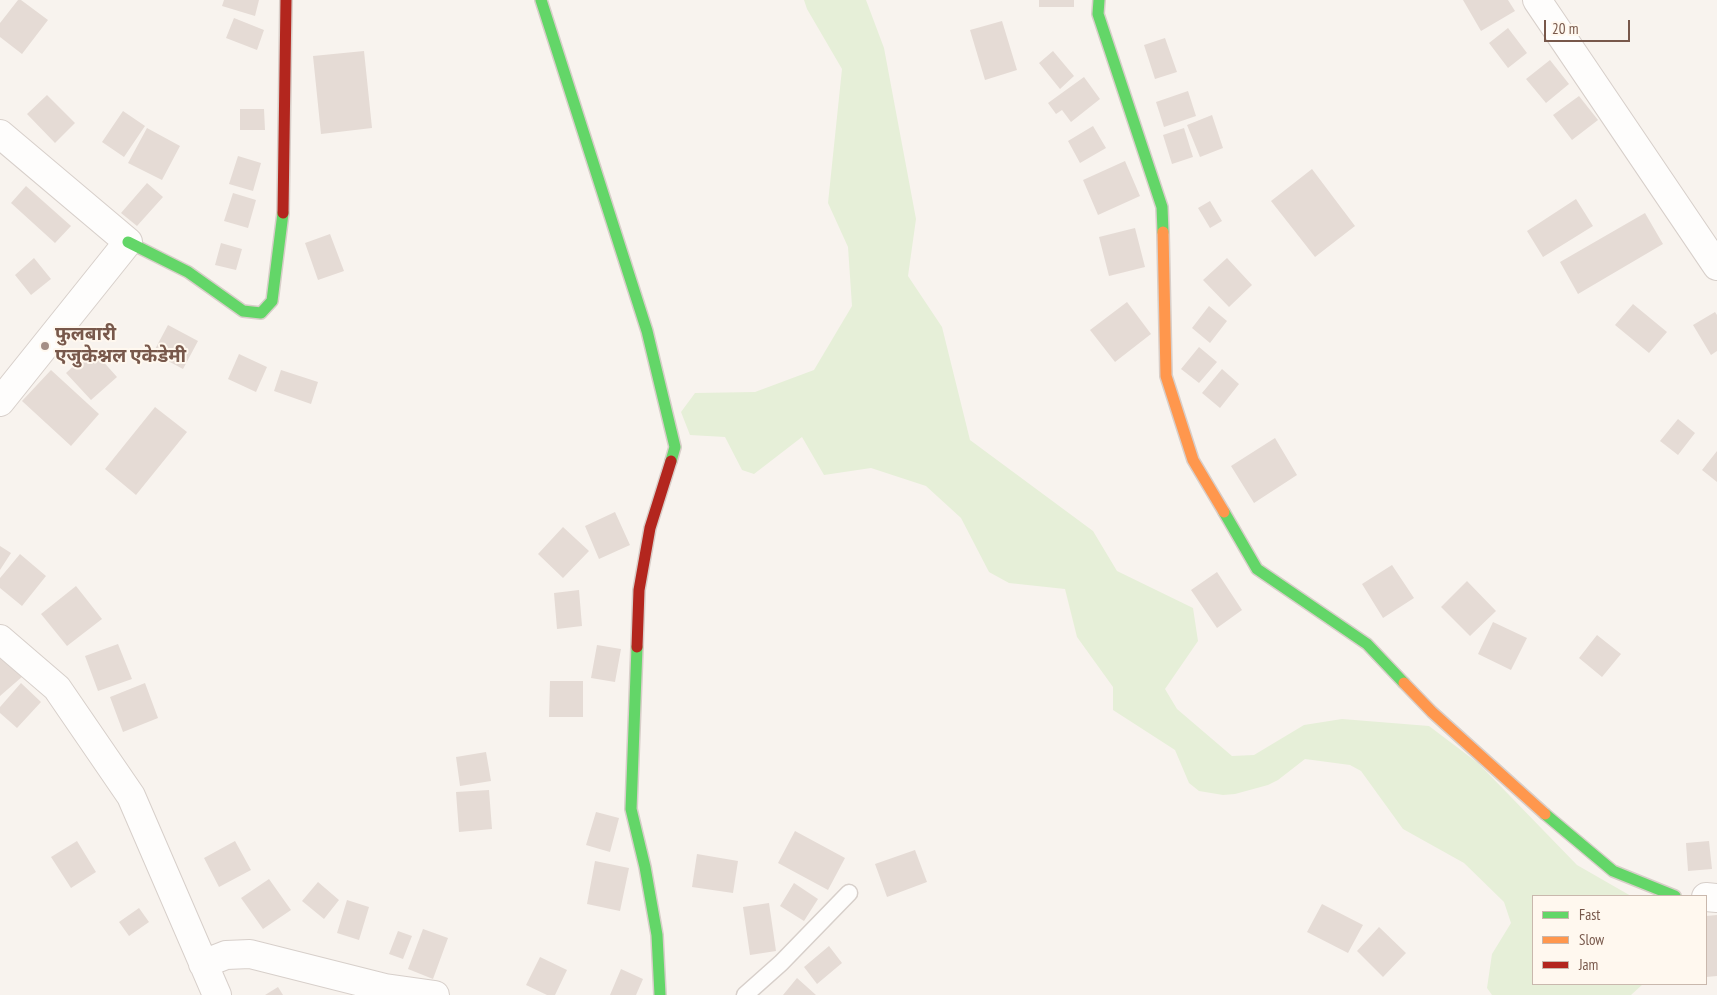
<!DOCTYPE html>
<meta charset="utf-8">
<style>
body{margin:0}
#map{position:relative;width:1717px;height:995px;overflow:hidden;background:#f8f3ee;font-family:"PT Sans Narrow",sans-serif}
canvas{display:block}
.legend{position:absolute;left:1532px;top:895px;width:175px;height:90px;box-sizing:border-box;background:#fff8ef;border:1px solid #c9b8ad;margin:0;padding:6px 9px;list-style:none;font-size:15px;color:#78584b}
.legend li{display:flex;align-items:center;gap:10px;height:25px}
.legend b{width:25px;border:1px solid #c9b8ad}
.scale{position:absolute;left:1544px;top:20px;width:86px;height:22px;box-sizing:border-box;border:2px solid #78584b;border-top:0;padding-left:6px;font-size:15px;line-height:18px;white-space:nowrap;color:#78584b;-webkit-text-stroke:4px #fff8ef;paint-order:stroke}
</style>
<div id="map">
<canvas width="1717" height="995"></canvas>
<ul class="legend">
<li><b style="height:6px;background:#63d668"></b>Fast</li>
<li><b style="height:6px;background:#ff974d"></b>Slow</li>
<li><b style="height:6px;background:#b3261e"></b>Jam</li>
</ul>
<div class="scale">20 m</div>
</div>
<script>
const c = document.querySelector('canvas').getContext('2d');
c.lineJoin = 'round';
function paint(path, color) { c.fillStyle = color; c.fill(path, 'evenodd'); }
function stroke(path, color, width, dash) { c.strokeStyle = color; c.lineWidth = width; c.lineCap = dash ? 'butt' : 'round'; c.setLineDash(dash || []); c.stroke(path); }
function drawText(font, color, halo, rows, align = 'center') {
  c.font = font + ' "PT Sans Narrow","Noto Sans Devanagari",sans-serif'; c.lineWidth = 4; c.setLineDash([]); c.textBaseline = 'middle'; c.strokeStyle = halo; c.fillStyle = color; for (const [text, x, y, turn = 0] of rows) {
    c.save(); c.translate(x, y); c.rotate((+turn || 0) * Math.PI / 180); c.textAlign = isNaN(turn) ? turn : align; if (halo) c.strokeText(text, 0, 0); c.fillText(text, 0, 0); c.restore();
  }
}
const green = new Path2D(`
 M804,0H866L884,48L916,219L908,276L942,327L970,440L1093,531L1117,571L1193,608L1198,641L1165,689L1177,709L1232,756L1254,755L1304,725L1342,719L1429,726L1478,763L1577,865L1631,896H1533V984H1643L1631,995H1492L1487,988L1492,954L1511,923L1504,902L1464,863L1403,829L1361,771L1350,765L1305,759L1278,780L1268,785L1235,794L1223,795L1199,791L1189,783L1175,750L1113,710V687L1077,637L1065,589L1009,583L989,572L961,518L926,486L871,468L824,475L802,437L754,474L742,470L725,437L690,435L681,412L695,393L755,392L814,370L852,306L848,247L828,203L842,69L807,9Z`);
const building = new Path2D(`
 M18,0H21L48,20L22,54L0,37V23Z
 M224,0H259L255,16L222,6Z
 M1039,0H1074V7H1039Z
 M1463,0H1508L1515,11L1481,31Z
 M234,18L264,30L257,50L226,38Z
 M1002,21L1017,70L985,80L970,30Z
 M1508,28L1527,53L1508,68L1489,43Z
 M1165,38L1177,72L1155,79L1144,45Z
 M364,51L372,128L321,134L313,56Z
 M1053,51L1074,76L1060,89L1039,63Z
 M1550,60L1569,84L1546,103L1526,79Z
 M1084,77L1100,99L1071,122L1062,110L1056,114L1048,103Z
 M1188,91L1196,116L1164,127L1156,102Z
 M47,95L75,123L55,143L27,114Z
 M1579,96L1598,120L1572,140L1553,115Z
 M240,109H264L265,130H240Z
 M123,111L145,126L124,157L102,142Z
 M1212,115L1223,148L1200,157L1187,125Z
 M1093,126L1106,148L1080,163L1068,141Z
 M147,128L180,146L162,180L128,163Z
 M1184,128L1193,157L1172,164L1163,135Z
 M238,156L261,163L253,191L229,184Z
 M1125,161L1140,196L1098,215L1083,180Z
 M1312,169L1355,226L1315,257L1271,201Z
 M147,183L163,197L137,226L121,213Z
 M26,186L71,226L55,243L11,203Z
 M233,193L256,200L248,228L224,221Z
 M1576,199L1593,226L1543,257L1527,231Z
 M1210,201L1222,221L1210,228L1198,208Z
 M1645,213L1663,244L1578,294L1560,262Z
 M1135,228L1145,267L1109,276L1099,237Z
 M330,234L344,271L318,280L305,243Z
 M221,243L242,249L236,270L215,265Z
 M34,258L51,279L31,295L15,275Z
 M1227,258L1252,285L1229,307L1203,280Z
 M1127,302L1151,334L1115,362L1090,330Z
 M1633,304L1667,332L1649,353L1615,325Z
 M1209,306L1227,321L1210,343L1192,328Z
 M1715,312L1717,315V351L1711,355L1693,325Z
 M168,325L198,341L183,369L153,353Z
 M1199,347L1217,362L1199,383L1181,369Z
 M92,349L117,377L91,400L66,373Z
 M239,354L267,367L256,392L228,379Z
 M1222,369L1239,384L1220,408L1202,393Z
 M51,370L99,414L71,446L22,401Z
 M281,370L318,382L311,404L274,391Z
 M155,407L187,432L136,495L105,469Z
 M1678,419L1695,433L1678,455L1660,441Z
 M1275,438L1297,475L1254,503L1231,466Z
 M1717,451V482L1702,470Z
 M615,512L630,545L599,559L585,526Z
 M563,527L589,551L563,578L538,554Z
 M0,546L11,553L0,570Z
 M20,554L46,576L22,606L0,588V578Z
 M1392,565L1414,598L1383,618L1362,584Z
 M1217,572L1242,610L1217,628L1191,590Z
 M1467,581L1496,611L1470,636L1441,607Z
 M76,586L102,619L67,646L41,614Z
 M579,590L582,626L557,629L554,593Z
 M1493,622L1527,638L1511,670L1478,654Z
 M1597,635L1621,654L1602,677L1579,658Z
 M118,644L132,679L98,691L85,656Z
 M597,645L621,649L615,682L591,678Z
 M0,655L23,676L0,696Z
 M550,681H583V717H549Z
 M21,683L41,702L17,728L0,713V707Z
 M145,683L158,718L123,732L110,697Z
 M486,752L491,781L460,786L456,757Z
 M489,790L492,829L459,832L456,792Z
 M596,812L619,818L610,852L586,845Z
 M795,831L845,858L828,890L778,863Z
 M77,841L96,872L71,888L51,857Z
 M235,841L251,870L219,887L204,858Z
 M1709,841L1712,869L1688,871L1686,843Z
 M915,850L927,882L887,897L875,864Z
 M697,854L738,861L733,893L692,887Z
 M595,861L629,868L620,911L587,904Z
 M269,879L291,910L263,929L241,898Z
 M318,882L339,900L324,919L302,901Z
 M794,883L818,899L804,921L780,906Z
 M347,900L369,907L359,940L337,933Z
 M769,903L776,951L750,955L743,907Z
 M1322,904L1363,925L1348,953L1307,932Z
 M139,908L149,922L129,936L119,922Z
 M1717,915V976L1706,977V916Z
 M1379,927L1406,953L1383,977L1357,951Z
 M423,929L448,938L433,979L408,969Z
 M398,931L412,936L403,959L389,954Z
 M829,946L842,963L817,984L804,967Z
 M540,957L567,970L555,995H547L526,985Z
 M621,969L643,979L636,995H610Z
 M797,978L816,995H783Z
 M278,987L283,995H265Z`);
const lane = new Path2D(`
 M745,995L781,963L849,893`);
const street = new Path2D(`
 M1537,0L1717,266
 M0,134L128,242L0,402
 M0,639L57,688L131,796L217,995
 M1706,897L1717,898
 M203,964L226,955L250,954L385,988L435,995`);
const fast = new Path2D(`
 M541,0L647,331L675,447L671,461
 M1099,0L1098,14L1162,207L1163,232
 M128,242L188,272L243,311L261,313L272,301L283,213
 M1224,512L1257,569L1367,644L1404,683
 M637,647L631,809L645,867L657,935L660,995
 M1545,814L1613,871L1675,896`);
const slow = new Path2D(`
 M1163,232L1166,376L1193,460L1224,512
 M1404,683L1432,712L1545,814`);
const jam = new Path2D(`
 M283,213L286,0
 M637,647L639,590L650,528L671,461`);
const markers = [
 [45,346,5,"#a58e84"]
];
const poiNames = [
 ["फुलबारी",55,335],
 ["एजुकेश्नल एकेडेमी",55,357]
];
paint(green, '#e6efd8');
paint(building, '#e5dbd5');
stroke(lane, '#d7cfca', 19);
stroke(street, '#d7cfca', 30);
stroke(fast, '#d8cec9', 14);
stroke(slow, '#d8cec9', 14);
stroke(jam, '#d8cec9', 14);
stroke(lane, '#fefdfc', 16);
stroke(street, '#fefdfc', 28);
stroke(fast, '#63d668', 11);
stroke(slow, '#ff974d', 11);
stroke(jam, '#b3261e', 11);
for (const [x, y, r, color] of markers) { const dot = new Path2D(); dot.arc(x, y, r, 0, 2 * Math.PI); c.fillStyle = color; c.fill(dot); stroke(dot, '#fff8ef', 2); }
drawText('bold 19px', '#78584b', '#fff8ef', poiNames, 'left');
</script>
